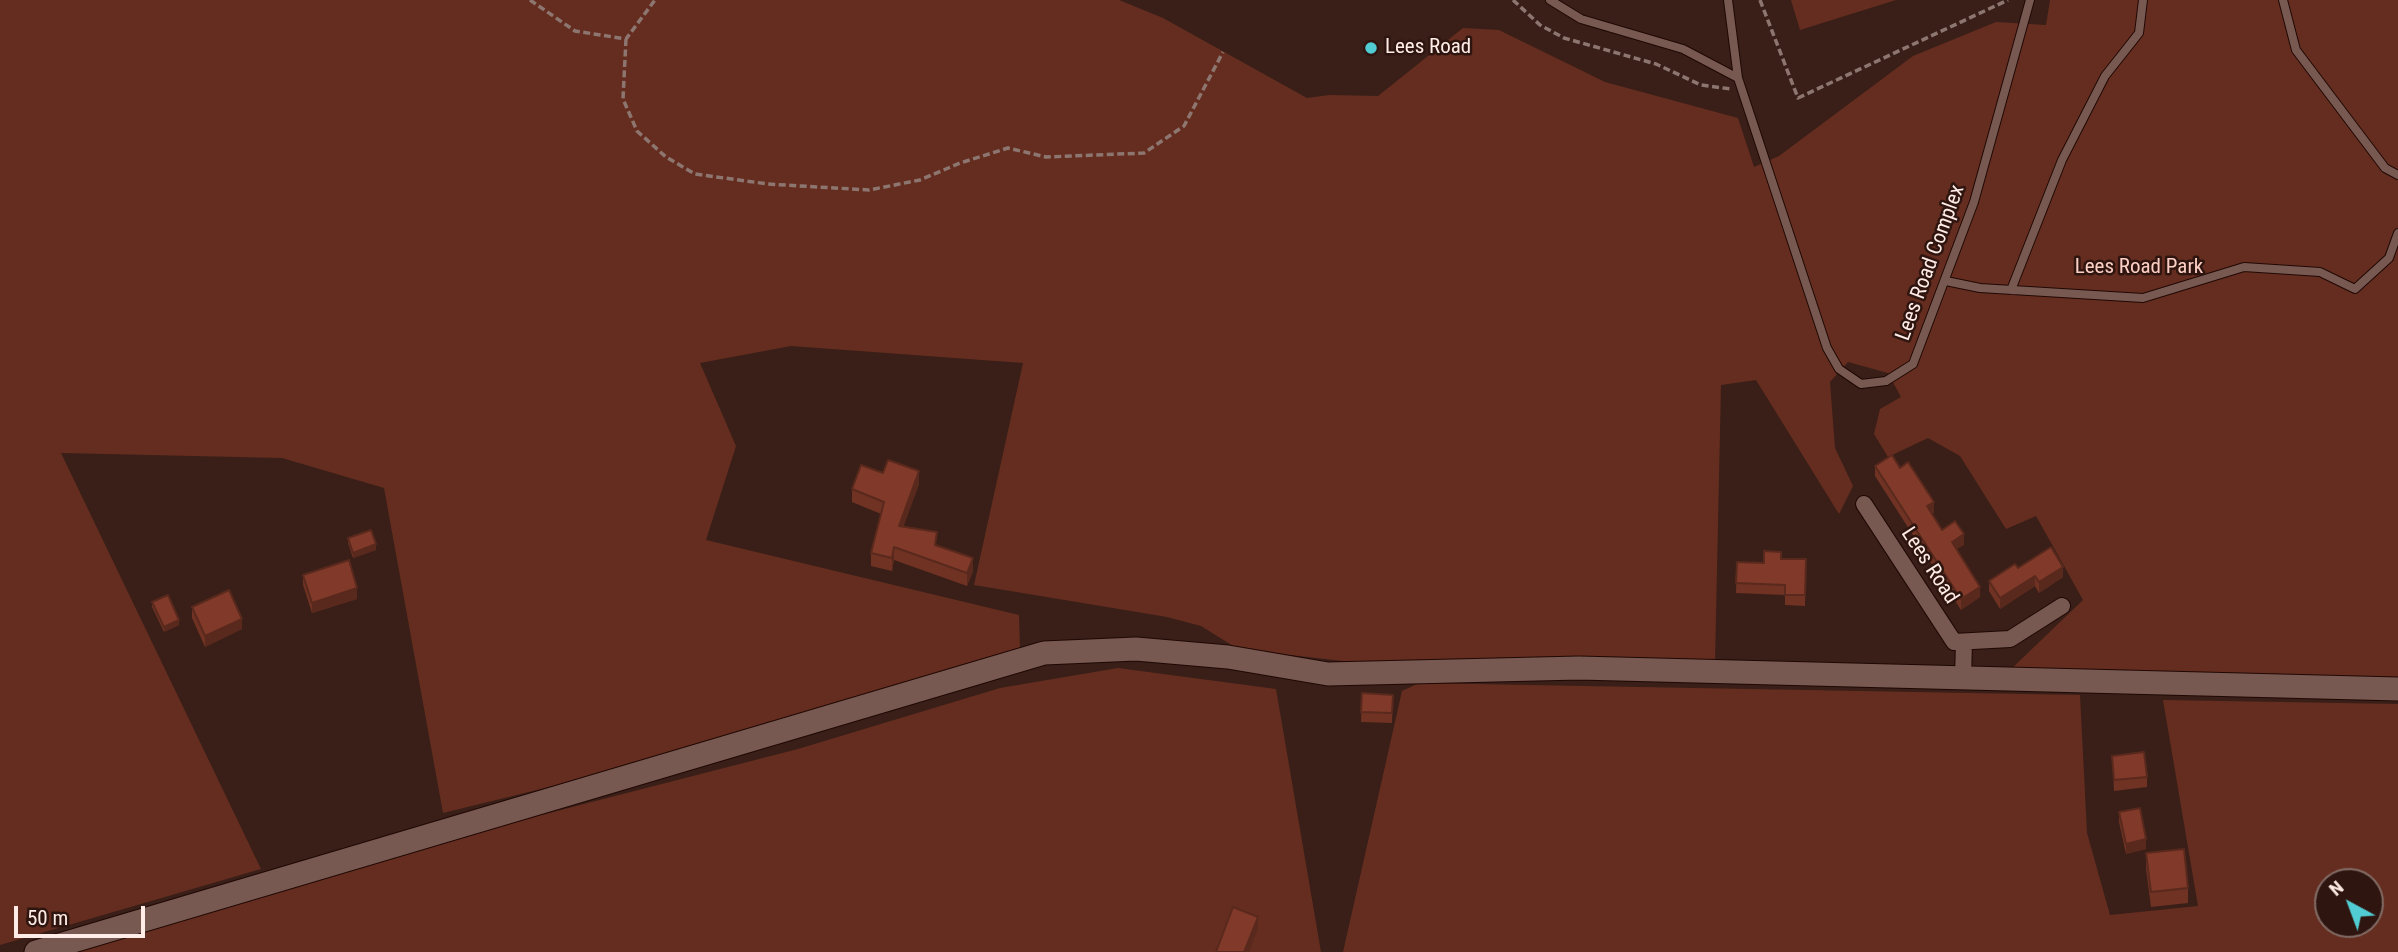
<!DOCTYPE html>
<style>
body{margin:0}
#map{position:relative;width:2398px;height:952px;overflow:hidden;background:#391f18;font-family:"Roboto Condensed",sans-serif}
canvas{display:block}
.north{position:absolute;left:2314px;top:868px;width:70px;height:70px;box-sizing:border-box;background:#2f150f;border:2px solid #826b65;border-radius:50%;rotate:319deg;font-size:19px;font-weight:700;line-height:28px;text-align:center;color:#ffece7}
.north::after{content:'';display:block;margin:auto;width:24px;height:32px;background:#51ccd3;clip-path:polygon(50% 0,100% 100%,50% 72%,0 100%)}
.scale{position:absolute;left:14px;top:906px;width:131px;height:32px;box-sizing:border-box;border:4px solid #ffece7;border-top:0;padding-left:9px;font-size:21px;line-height:24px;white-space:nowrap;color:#ffece7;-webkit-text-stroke:5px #2f150f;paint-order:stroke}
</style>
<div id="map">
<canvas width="2398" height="952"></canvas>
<div class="north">N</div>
<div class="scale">50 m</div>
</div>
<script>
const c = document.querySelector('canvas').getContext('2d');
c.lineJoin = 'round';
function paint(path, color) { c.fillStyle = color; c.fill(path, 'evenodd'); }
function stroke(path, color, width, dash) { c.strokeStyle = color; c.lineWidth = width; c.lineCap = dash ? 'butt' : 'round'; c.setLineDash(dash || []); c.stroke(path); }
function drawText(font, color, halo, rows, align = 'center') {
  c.font = font + ' "Roboto Condensed",sans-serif'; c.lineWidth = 5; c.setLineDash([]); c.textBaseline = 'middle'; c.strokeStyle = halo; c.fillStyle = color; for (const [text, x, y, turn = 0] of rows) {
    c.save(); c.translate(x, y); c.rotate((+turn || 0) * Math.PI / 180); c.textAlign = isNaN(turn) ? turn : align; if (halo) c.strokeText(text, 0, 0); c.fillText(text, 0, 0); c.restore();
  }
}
const green = new Path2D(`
 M0,0H1119L1163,18L1307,98L1329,95L1378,96L1463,28L1499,30L1605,82L1738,118L1754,167L1779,156L1913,56L1996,22L2046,25L2050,0H2398V682L2009,671L2083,600L2036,516L2006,529L1960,456L1928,438L1888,457L1874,434L1880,409L1901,397L1888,373L1848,362L1830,382L1835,448L1853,486L1839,514L1756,380L1721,385L1715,662H1352L1238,649L1201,626L1167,617L974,585L1023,363L791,346L700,363L736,446L706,540L1019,615L1020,650L598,775L443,813L384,488L282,458L61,453L261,869L0,945Z
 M1791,0H1896L1800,30Z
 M1118,668L1276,689L1321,952H72L444,840L798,749L1000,688Z
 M1419,683L2080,695L2087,833L2110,915L2198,906L2163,700L2398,704V952H1343L1402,691ZM2328,882H2370V924H2328Z`);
const path = new Path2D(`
 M530,0L575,31L626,39L655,0
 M1513,0L1540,25L1564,38L1656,64L1701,85L1731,89
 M1760,0L1798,98L2008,0
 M626,39L623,99L637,131L666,157L695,174L768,184L869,190L920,180L960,163L1008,148L1046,157L1144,153L1184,126L1223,52`);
const lane = new Path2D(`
 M1550,0L1581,19L1683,49L1738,78L1827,348L1839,369L1861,384L1886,381L1913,364L1974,202L2030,0
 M1728,0L1738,78
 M2283,0L2296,50L2385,168L2398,175
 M1946,281L1980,288L2143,298L2244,267L2320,272L2355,289L2389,258L2398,233
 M2011,290L2062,160L2105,76L2139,33L2143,0`);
const street = new Path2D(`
 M1864,504L1954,642L2010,639L2062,606
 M1963,678L1964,642`);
const secondary = new Path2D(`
 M36,952L1044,653L1136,649L1228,657L1328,674L1579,668L2398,689`);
const wall = new Path2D(`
 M1875,466L1900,468L1934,512L1932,514L1942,530L1964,545L1956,549L1980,597L1961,610L1875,476Z
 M883,473L919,484L903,527L937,545L973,571L967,586L894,560L892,571L871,566V553L881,514L852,502V489Z
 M348,538L376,550L353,558L348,543Z
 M1781,559H1806L1805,606L1785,605V595L1736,593L1737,562L1764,563Z
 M2018,568L2063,577L2039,593L2035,586L2000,609L1989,591V581Z
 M303,575L357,599L312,613L303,585Z
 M152,602L179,625L164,632L152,607Z
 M192,607L242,629L205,647L192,618Z
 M1362,693L1393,695L1392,723L1361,722Z
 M2112,756L2147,777V787L2114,791Z
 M2119,812L2146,849L2126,854L2119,822Z
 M2146,853L2188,888V903L2151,907L2146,869Z`);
const shadedWall = new Path2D(`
 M919,471V484L899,539V526Z
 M1934,502V512L1927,517V506Z
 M1964,534V545L1952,552V542Z
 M376,544V550L353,558V553Z
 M894,547V560L892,571V558Z
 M973,558V571L967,586V573Z
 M2063,567V577L2039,593V582Z
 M2035,576V586L2000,609V598Z
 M1980,587V597L1961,610V599Z
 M357,588V599L312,613V603Z
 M242,619V629L205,647V636Z
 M179,620V625L164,632V627Z
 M2146,839V849L2126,854V844Z
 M1258,917V928L1249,952H1244Z`);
const building = new Path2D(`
 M1892,455L1900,468L1908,462L1934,502L1927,506L1942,530L1955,521L1964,534L1952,542L1980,587L1961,599L1875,466Z
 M888,460L919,471L899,526L937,532L935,545L973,558L967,573L894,547L892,558L871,553L884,502L852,489L861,465L883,473Z
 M371,530L376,544L353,553L348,538Z
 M2051,547L2063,567L2039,582L2035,576L2000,598L1989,581L2015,564L2018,568Z
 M1764,551L1781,552V559H1806L1805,595H1785V585L1736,583L1737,562L1764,563Z
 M349,560L357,588L312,603L303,575Z
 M229,590L242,619L205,636L192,607Z
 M168,595L179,620L164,627L152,602Z
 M1362,693L1393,695L1392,713L1361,712Z
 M2144,752L2147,777L2114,780L2112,756Z
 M2140,808L2146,839L2126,844L2119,812Z
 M2184,849L2188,888L2151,892L2146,853Z
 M1233,907L1258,917L1244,952H1216Z`);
const markers = [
 [1371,48,7,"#51ccd3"]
];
const poiNames = [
 ["Lees Road",1385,48]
];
const streetNames = [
 ["Lees Road Complex",1931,263,-70],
 ["Lees Road",1929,566,57]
];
const parkNames = [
 ["Lees Road Park",2139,268]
];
paint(green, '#652d1f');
stroke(lane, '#1f0804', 10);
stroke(street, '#1f0804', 18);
stroke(secondary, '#1f0804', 25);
stroke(path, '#8d7670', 3.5, [7, 3.5]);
stroke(lane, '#785951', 8);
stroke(street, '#785951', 16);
stroke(secondary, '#785951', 23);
paint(wall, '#6f3223');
paint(shadedWall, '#5a291d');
paint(building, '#813a29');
stroke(building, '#5a291d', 2);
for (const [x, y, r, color] of markers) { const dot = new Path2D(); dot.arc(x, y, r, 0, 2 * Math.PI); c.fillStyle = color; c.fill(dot); stroke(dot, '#2f150f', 2.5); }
drawText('21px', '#ffece7', '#2f150f', poiNames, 'left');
drawText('21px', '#ffece7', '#2f150f', streetNames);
drawText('21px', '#fccfc4', '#2f150f', parkNames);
</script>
